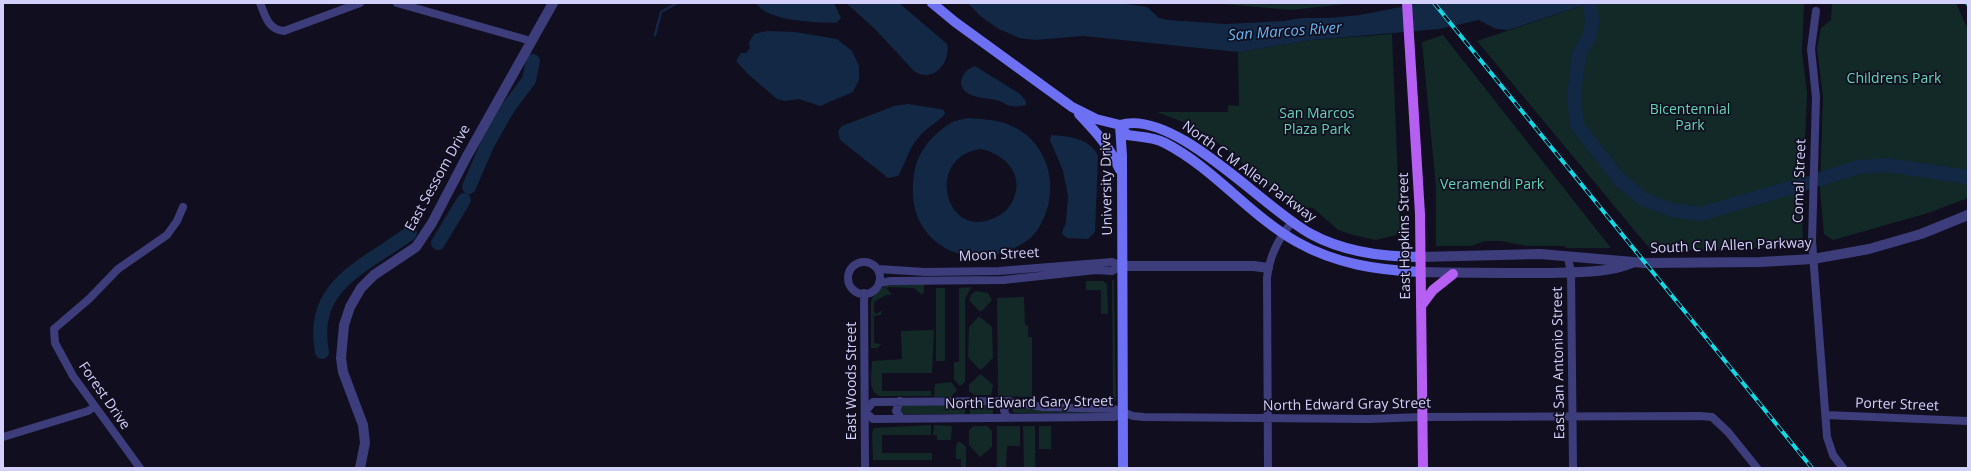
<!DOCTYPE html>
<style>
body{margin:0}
#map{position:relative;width:1971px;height:471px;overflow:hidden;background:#110e1f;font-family:"Open Sans",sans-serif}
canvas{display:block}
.frame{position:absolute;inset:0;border:4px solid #d3d0fb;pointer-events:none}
</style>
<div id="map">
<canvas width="1971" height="471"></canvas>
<div class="frame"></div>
</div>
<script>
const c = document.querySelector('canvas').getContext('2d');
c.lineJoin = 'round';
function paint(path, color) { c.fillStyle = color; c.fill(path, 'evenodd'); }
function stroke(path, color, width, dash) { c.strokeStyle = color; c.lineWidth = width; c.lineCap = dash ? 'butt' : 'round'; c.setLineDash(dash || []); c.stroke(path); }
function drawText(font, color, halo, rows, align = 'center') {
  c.font = font + ' "Open Sans",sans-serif'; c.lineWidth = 3.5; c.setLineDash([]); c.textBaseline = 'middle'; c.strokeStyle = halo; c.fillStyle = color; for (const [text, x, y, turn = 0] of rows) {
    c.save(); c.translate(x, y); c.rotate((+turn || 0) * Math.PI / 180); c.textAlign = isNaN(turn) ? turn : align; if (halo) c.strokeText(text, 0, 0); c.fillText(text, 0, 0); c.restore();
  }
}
const green = new Path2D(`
 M1212,3H1354L1291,10Z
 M1590,3H1804L1802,52L1807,93L1802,207L1803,243L1799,246L1712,250L1650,249L1477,41Z
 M1832,3H1956L1968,30V198L1928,213L1833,240L1824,234L1820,190L1823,97L1817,48L1821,28L1831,20Z
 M1392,34L1400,230L1396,235L1376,240L1353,235L1338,230L1313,208L1296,207L1290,203L1217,142L1183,122L1157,112H1228V105L1239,106L1238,52L1311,40Z
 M1443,35L1611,248H1567L1564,246H1527L1501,241H1485L1471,246H1436V187L1422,42Z
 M1112,280H1114L1116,401L1113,400Z
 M1086,281H1103L1107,284L1108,314H1101V290H1086Z
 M924,284V292L922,295L914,288L888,287L887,289L892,295H886L874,302V311L876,314L881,311V315L874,316V343L881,344L878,348H871V302C877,279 906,285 924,284Z
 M971,287L965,299V382L960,386L954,379V362H959V288Z
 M936,288H945V361H936Z
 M976,291L988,293L992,300L982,311H979L969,300L971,295Z
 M1024,297L1025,325L1028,326V337H1032V397L998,396L997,298Z
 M979,316L992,327L993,358L982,369H979L968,357L969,327Z
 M934,330L932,373H882V391H931L932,396H880C867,392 872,372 872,361L902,359L901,331Z
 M980,374L982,375L993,385L991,395H974L969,391V385Z
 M951,382L957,390L951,397H934L935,384Z
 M903,405H965V414H902L900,409Z
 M970,405H993V414H970Z
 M1014,406L1056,412L1100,411V414L1015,413L1012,411Z
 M931,425V435H882V453H932V460H873L872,433L874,428Z
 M934,425L952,426L951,440H937V435H933Z
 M974,426H987L992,431V447L980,457L969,445V430Z
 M997,426H1020V446H1007L1006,468H997Z
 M1023,426H1035V468H1024Z
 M1039,426H1051V449H1039Z
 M959,441L966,447V468H961V459H956V446Z`);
const water = new Path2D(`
 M756,3H834L841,18L836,23C816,22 767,22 756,3Z
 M846,3H899L947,44C951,62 934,83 915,72L873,27Z
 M968,3H1119L1147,7L1159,18L1167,20L1226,24L1284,21L1301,18H1328L1360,15L1421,3H1590L1508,30L1496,29L1479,20L1439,29L1311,40L1238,52L1083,36L1036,40L1019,38L997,28L979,15Z
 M767,31L795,32L837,39L852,51L859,66V80L853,92L820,106L799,99L785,101L777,99L749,75L736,61L741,53H746L750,48L749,42L754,34Z
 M975,66L1020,94L1026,101V105C1021,106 1016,107 1011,106C1007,106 1003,102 999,101C990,98 977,99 969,94C954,85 963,70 975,66Z
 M908,104L940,109L944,110L945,114C943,118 924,130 919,137C908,149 906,163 898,176L888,178L840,140L838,131L842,126L894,106Z
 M969,118C983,119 1001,120 1014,127C1043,141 1056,175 1048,206C1044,218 1039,232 1029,239C978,277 908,250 913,183C914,165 920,150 933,137C948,124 950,121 969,118ZM981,149C1005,154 1025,175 1013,200C1009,209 1003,214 994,218C945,241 924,156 981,149Z
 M1051,135C1068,136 1090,138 1098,156L1095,232L1088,239L1067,238L1062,234L1063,229L1066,223L1068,196L1063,171L1050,140Z`);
const stream = new Path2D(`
 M655,35L661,12L677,3`);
const river = new Path2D(`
 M1590,3L1592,23L1589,37L1579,54L1574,96L1577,125L1619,179L1643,199L1672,210L1700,214L1807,183
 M1820,179L1859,167L1887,165L1968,177
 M469,187L488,143L508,108L529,80L533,61
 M438,243L464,200
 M322,352C309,285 364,267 410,233`);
const minor = new Path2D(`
 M260,3C265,15 268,30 284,31L360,3
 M397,3L531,41
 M1816,11L1811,49L1816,97L1812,241L1827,437L1833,455L1843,468
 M1568,258L1571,272L1573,468
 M848 278a16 16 0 1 1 32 0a16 16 0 1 1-32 0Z
 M878,269L925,272L999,271L1112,262L1121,266
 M879,283L891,281L1003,280L1096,270L1112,271L1121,266
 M864,293L865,468
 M900,401L896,411L901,418
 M1008,401L1004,410L1006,416L1010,418
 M865,412L873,402L1008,401L1043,407L1114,409L1133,416L1144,417L1369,419L1422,417L1700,416L1712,417L1728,432L1757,468
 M865,412L873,419L1105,417H1114L1123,413
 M1826,415L1968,421
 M3,437L88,411L94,407
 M140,468L73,376L55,343L54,329L89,299L118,269L167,235L177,221L183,207
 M1268,468L1267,278C1269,257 1278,239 1292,222`);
const tertiary = new Path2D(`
 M1420,257L1540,254L1645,263L1760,262L1813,259L1869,249L1921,234L1968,215
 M1121,266H1254L1268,268
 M1420,272C1462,273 1502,273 1543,273C1570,272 1607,274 1632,263
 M360,468L365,443L363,425L343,372L341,358L344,325L350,307L361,288L374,275L416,247L432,223L467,156L553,3`);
const secondary = new Path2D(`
 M932,3L955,22L1072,107L1096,119L1120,125
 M1079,114C1097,133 1109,146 1120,170
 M1120,125L1127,135C1140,137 1154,137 1165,143C1215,169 1249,215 1297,242C1336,264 1377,270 1420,272
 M1120,125L1122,156L1123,468
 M1120,125C1175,108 1264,209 1311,234C1344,252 1383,257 1420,257`);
const primary = new Path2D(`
 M1407,3L1420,214L1423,468
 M1421,306L1433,290L1453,274`);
const rail = new Path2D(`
 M1434,3L1812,468
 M1967,3L1968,4`);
const parkNames = [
 ["Childrens Park",1894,79],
 ["Bicentennial",1690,110],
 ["Park",1690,126],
 ["San Marcos",1317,114],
 ["Plaza Park",1317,130],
 ["Veramendi Park",1492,185]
];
const streetNames = [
 ["North C M Allen Parkway",1249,172,36],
 ["East Sessom Drive",438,178,-61],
 ["Comal Street",1800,181,-88],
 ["University Drive",1107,184,-91],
 ["East Hopkins Street",1405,236,-91],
 ["South C M Allen Parkway",1731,246,-2],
 ["Moon Street",999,255,-3],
 ["East San Antonio Street",1559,363,-91],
 ["East Woods Street",852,381,-90],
 ["Forest Drive",104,396,55],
 ["North Edward Gary Street",1029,403,-1],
 ["North Edward Gray Street",1347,405,-1],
 ["Porter Street",1897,405,2]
];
const waterNames = [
 ["San Marcos River",1285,32,-4]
];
paint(green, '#122927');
paint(water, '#122845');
stroke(stream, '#122845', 2.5);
stroke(river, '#122845', 14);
stroke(minor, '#3d3d7b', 8);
stroke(tertiary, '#3d3d7b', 10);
stroke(secondary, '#6e70f4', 10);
stroke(primary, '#b65ff3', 10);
stroke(rail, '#11d9e6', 4);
stroke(rail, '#110e1f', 2.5, [8]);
drawText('14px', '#62d5b4', '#110e1f', parkNames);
drawText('14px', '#d3d0fb', '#110e1f', streetNames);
drawText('italic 15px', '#66b7f4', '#110e1f', waterNames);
</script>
